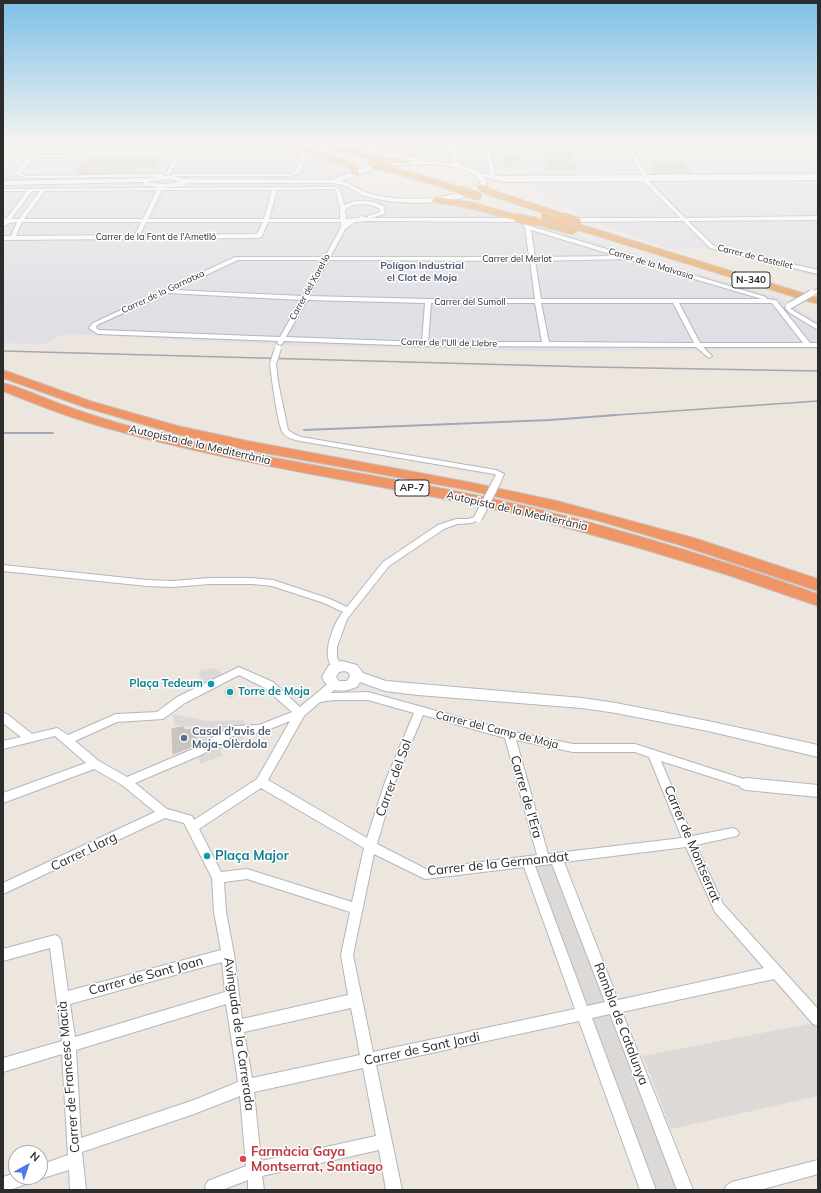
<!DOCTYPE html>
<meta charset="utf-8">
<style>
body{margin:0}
#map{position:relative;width:821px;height:1193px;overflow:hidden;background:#ece6df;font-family:Mulish,sans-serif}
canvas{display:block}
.frame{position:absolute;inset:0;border:4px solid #2c2c2c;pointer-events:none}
.north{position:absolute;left:8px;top:1145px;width:40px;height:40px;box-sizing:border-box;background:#fff;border:1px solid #ababab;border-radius:50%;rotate:40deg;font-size:11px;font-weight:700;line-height:16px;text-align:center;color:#2c2c2c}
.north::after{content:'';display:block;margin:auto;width:14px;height:18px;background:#4e79ea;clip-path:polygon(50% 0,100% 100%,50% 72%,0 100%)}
</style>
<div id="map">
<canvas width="821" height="1193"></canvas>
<div class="frame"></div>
<div class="north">N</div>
</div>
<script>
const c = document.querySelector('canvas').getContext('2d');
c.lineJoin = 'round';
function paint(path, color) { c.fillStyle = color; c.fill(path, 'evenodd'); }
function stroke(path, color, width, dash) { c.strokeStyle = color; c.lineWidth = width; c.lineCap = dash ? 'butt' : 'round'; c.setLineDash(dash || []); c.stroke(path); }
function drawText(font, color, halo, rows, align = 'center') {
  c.font = font + ' Mulish,sans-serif'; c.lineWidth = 3; c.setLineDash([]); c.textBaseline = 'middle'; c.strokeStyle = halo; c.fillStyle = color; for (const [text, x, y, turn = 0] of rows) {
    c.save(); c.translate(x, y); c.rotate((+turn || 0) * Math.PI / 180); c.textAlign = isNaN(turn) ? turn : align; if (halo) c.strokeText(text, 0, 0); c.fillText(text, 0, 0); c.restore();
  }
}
const industrial = new Path2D(`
 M54,144H139L134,152L208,151L243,144H278L348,168L350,172L343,178L341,184L358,194L386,201L457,204L562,231L779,298L818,321V349L524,351L290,345L65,334L44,344L3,343V153L46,154L49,145Z
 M339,144H818V277L713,249H668L608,227L533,192L526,183H491L480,172L463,166L440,162L409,161Z`);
const green = new Path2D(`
 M3,144H54L49,145L47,154L3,153Z
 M139,144H243L208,151L133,152Z`);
const plaza = new Path2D(`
 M213,668L228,677L204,690L198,671Z
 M173,714L207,721L243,720L247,728L251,731L239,741L235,738L220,751L224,755L200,764L195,727L174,725Z
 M554,862L607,1002L587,1007L534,866Z
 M612,1014L679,1190H654L592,1019Z
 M813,1023L818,1029V1096L671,1129L643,1056Z`);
const stream = new Path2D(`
 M152,144C178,151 203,150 229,144
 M3,145L19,144`);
const building = new Path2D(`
 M412,145L429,149L414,156L399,152L404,150L401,149Z
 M540,148L569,150L578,170H549Z
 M502,154H518L521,165L505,166Z
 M87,158H161L156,168L137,167L133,173L76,174Z
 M650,161H684L690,173H653Z
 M225 692a5 5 0 1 1 10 0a5 5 0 1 1-10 0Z
 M184,727V730L195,729L196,745L173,754L172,729Z`);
const minor = new Path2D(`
 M181,144H185L180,154L294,153L305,155V158L300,173L291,176H173L171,175L173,174H290L296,171L301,157L294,155L179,156L170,174L168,175L166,174L175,156L42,157L31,160L20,173L27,176L163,174L165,175L149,177L27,178L15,174L27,158L42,155L176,154Z
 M348,144H356C386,153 417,164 447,155L449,156C429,169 369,154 348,144Z
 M436,144H440L439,146L444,148L451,147L448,144L455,145V148L454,149L457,161L463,166V168C453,167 452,158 449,150H444L434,148Z
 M484,144H488L495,174L498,176L642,175L626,144H630L647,175L818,174V176L497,178L491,175Z
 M795,144H800L818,162V165Z
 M644,180H648L685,218L818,216V220L688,221L714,246L818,270V274L710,248L683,221L569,222L566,220L569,218H680L644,182Z
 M333,187L340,189L344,205C357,199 372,199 385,207L384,214L371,218H527L530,220L529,221L524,222L530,226L766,297V299L776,300L810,343H818V347H703L712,356L709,358L696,347L425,346L284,341L282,344L280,345L277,343L278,341L98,334L89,328L93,323L235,257H325L341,227V222H268L262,236L259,238L3,240V236H11L17,222L9,223L5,226L3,225V219H6L27,191H3V189ZM333,189L336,190L338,201L341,208L340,210V219H269L277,190ZM157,190L143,219H24L45,191ZM162,190H272L264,219H148ZM32,191H40L19,219H11ZM362,204L372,205L380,209V212L368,216V218L361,216L359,218L346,219L345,210L352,205ZM368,221L524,222L521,223L525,227L529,257H330L346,228L355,222ZM22,222H141L135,235L16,236ZM146,222H263L257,234L140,235ZM531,230L617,256L535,257ZM627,259L762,299H541L535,261ZM238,260H323L303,296L174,290ZM329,260L530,261L535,299H428L309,296ZM167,293L301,300L280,337L99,330L96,328L97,325ZM307,300L425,303L422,342L286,337ZM431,303H535L542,342H428ZM541,303H673L694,343L549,342ZM679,303H772L803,343H700Z
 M818,289V293L812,295L809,293Z
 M787,305H791V308L794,311L818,325V330L790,313L785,308Z
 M273,362L276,364L278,382L288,430L294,434L301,437L496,470L504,474L500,483H494L493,481L496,475L494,474L300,441C294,440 287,438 283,433C278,427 271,374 270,364Z
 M478,516L482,518L472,523L457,524L444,529L389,566L347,619L337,647V658L343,667L341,669C336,671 334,669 331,665C322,652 334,623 343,612L324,603L272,586L252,584H210L172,587L147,586L3,571V565L147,580L172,581L210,578H252L273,580L330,599L347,607L383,562L438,525L456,519H468Z
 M239,667L273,682L300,707L330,682H338L339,685L331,693L368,692L509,731L573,744H635L750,781L751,784L750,787L746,788L661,761L692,836L733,828L737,830L739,833L737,836L696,845L723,904L818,1009V1026L813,1024L774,979L622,1012L693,1190H677L610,1014L592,1018L656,1190H640L579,1021L376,1065L402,1190H386L379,1150L262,1176L264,1190H248V1180L222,1190H207L205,1186L208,1181L246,1166L240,1096L194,1114L82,1152L86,1190H70L69,1170L40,1179L35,1177H40V1165L68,1155L62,1054L3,1072V1058L62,1041L50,948L3,961V949L55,935L59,937L61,941L68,991L221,950L214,912L212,878L184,823L165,818L3,894V883L155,812L122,785L94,769L3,803V793L86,763L55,736L3,749V741L21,737L3,723V713L7,714L32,734L57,728L68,735L116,714L157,712L177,697ZM239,675L265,688L292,712L259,725L235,726L223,731L193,749L127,777L99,761L75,741L117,722L163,719L185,703ZM334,700H368L414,713L385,782L367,838L268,780L304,716L320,702ZM423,715L505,738L537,855L426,869L377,844L395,782ZM290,721L257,779L194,820L192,816L167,809L135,783L201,755L231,737L240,733H260ZM516,740L573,752H635L649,757L682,838L548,854ZM261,788L364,848L352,902L247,869L221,872L199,829ZM686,847L715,912L764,968L618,1000L564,862ZM374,854L425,879L524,867L575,1009L373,1052L353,955ZM552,864L605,1002L587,1006L535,866ZM247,879L350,912L341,955L348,995L242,1019L234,954L226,912L224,882ZM222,962L225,992L75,1037L70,1004ZM226,1004L238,1082L194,1100L81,1138L76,1050ZM351,1008L360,1055L252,1078L244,1032ZM363,1068L376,1136L261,1161L254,1092Z
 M818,1160V1174L760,1190H724L727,1185L732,1182Z
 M16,1173V1177H34L31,1182L10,1190H3V1177Z`);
const tertiary = new Path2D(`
 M417,161L452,163L469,167L481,173L505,178L818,176V180L505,182L484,177L487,183C464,209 396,205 365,196C358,194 353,189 346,186C341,183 334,184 328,183H186V185L184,186L161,188L143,185L142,184L144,182L3,185V181L151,178L160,174H164V176L169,175L184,179L331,180L375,164ZM400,165C424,164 466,161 481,182C456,202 398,202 368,193C358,190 351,183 340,181L376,168ZM169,179L182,182L161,184L146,182Z
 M342,661L357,665L363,673L386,681L582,698L616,703L708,721L818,745V757L708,731L616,713L582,708L418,695L385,691L360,682L357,687C342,693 329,693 322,677L329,665ZM345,671L349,673L350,676L347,681H339L336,677L339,672Z
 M746,778L818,785V797L746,790L741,788L739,784L741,780Z`);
const trunk = new Path2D(`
 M284,144H296L357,165L359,173L358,175H352L350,168Z
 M318,144C342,144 363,155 387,157C394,158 406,157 411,162C404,168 327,150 318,144Z
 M387,167H393L463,188L464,190L460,193L457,192L387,171Z
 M480,184L495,191L567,215L568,217L567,219H561L489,195L477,189L476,187Z
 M436,197L470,202L521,216L522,218L518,221L469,208L433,202L432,200Z
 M537,219L575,229L577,231L572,234L534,224L532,222Z
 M562,219L818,298V304L559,224L557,222Z`);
const motorway = new Path2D(`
 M3,370L93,402L178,426L248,441L468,482L557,501L694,538L818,579V591L683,546L596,520L468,490L248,450L176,434L84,407L3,378Z
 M3,383C23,388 43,398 63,405C101,419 141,430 181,439C283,462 386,476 489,498C600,522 710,556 818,594V606L728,575L643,549L529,517L476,505C355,481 233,463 114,430C76,420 40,406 3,391Z`);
const railFar1 = new Path2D(`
 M3,351L591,367L818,371
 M602,416L818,401`);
const rail = new Path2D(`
 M304,430L550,420L616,415
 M3,433H53`);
const minorBridgeFar1 = new Path2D(`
 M789,306L812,293
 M273,364L278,348`);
const minorBridge = new Path2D(`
 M478,518L497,481`);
const trunkBridge = new Path2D(`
 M372,163L390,169
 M460,190L478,196
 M545,217L562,222
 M564,217L577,222
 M518,218L537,222`);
const markers = [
 [211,684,4,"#0f9aa8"],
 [230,692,4,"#0f9aa8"],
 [184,738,4,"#5c6f8a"],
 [207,856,4,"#0f9aa8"],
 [243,1159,4,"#e0444e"]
];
const farStreetnames = [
 ["Carrer de la Font de l'Ametlló",156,237],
 ["Carrer de Castellet",755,257,14],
 ["Carrer del Merlot",517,259],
 ["Carrer de la Malvasia",651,264,17],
 ["Carrer del Xarel·lo",310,287,-61],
 ["Carrer de la Garnatxa",163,292,-25],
 ["Carrer del Sumoll",470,302],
 ["Carrer de l'Ull de Llebre",449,343,1]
];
const farNeighbourhoodnames = [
 ["Polígon Industrial",422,266],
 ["el Clot de Moja",422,278]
];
const shields = [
 [751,280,38],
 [412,488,34]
];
const shieldNames = [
 ["N-340",751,280],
 ["AP-7",412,488]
];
const streetNames = [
 ["Autopista de la Mediterrània",200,445,13],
 ["Autopista de la Mediterrània",517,511,13],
 ["Carrer del Camp de Moja",497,730,14]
];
const cultureNames = [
 ["Plaça Tedeum",203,684],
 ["Torre de Moja",238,692,"left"]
];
const serviceNames = [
 ["Casal d'avis de",192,732],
 ["Moja-Olèrdola",192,745]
];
const nearStreetnames = [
 ["Carrer del Sol",394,778,-70],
 ["Carrer de l'Era",526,797,74],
 ["Carrer de Montserrat",692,844,67],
 ["Carrer Llarg",84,852,-26],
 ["Carrer de la Germandat",498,864,-6],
 ["Carrer de Sant Joan",146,976,-15],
 ["Rambla de Catalunya",621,1024,69],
 ["Avinguda de la Carrerada",239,1034,82],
 ["Carrer de Sant Jordi",422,1049,-12],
 ["Carrer de Francesc Macià",69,1077,-95]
];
const nearCulturenames = [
 ["Plaça Major",215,856]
];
const nearHealthnames = [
 ["Farmàcia Gaya",251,1152],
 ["Montserrat, Santiago",251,1167]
];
paint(industrial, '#e0dfe5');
paint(green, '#bbdea1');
paint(plaza, '#ddd9d6');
stroke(stream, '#7cd2e5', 1.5);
paint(building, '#c8c4be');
stroke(building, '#c8c1b9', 1);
stroke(minor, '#b3b6be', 2);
stroke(tertiary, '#b3b6be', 2);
stroke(trunk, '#c4c4c4', 2);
stroke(motorway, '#c4c4c4', 2);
paint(minor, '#fff');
paint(tertiary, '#fff');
paint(trunk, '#eaaa69');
paint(motorway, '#f09666');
stroke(railFar1, '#a2a7b4', 1.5);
stroke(rail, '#a2a7b4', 2);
stroke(minorBridgeFar1, '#b3b6be', 8, []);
stroke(minorBridge, '#b3b6be', 10, []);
stroke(trunkBridge, '#c4c4c4', 10, []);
stroke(minorBridgeFar1, '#fff', 6);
stroke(minorBridge, '#fff', 8);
stroke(trunkBridge, '#eaaa69', 8);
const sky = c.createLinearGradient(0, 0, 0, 311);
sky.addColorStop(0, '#7dc0e7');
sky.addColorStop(0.46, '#f6f4f1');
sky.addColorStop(1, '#f6f4f100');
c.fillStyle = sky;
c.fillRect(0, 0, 821, 311);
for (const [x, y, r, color] of markers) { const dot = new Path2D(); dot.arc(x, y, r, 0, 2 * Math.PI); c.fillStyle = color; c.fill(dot); stroke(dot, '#fff', 1.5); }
drawText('9px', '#2c2c2c', '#fff', farStreetnames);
drawText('bold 10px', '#505b79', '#fff', farNeighbourhoodnames);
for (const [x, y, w] of shields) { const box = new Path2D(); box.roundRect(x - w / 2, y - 8, w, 16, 3); c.fillStyle = '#fff'; c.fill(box); stroke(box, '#2c2c2c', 1); }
drawText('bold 10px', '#2c2c2c', null, shieldNames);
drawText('11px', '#2c2c2c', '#fff', streetNames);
drawText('bold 11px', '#0d838f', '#fff', cultureNames, 'right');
drawText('bold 11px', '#4e5e75', '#fff', serviceNames, 'left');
drawText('13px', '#2c2c2c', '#fff', nearStreetnames);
drawText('bold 13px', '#0d838f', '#fff', nearCulturenames, 'left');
drawText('bold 13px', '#be3a42', '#fff', nearHealthnames, 'left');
</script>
